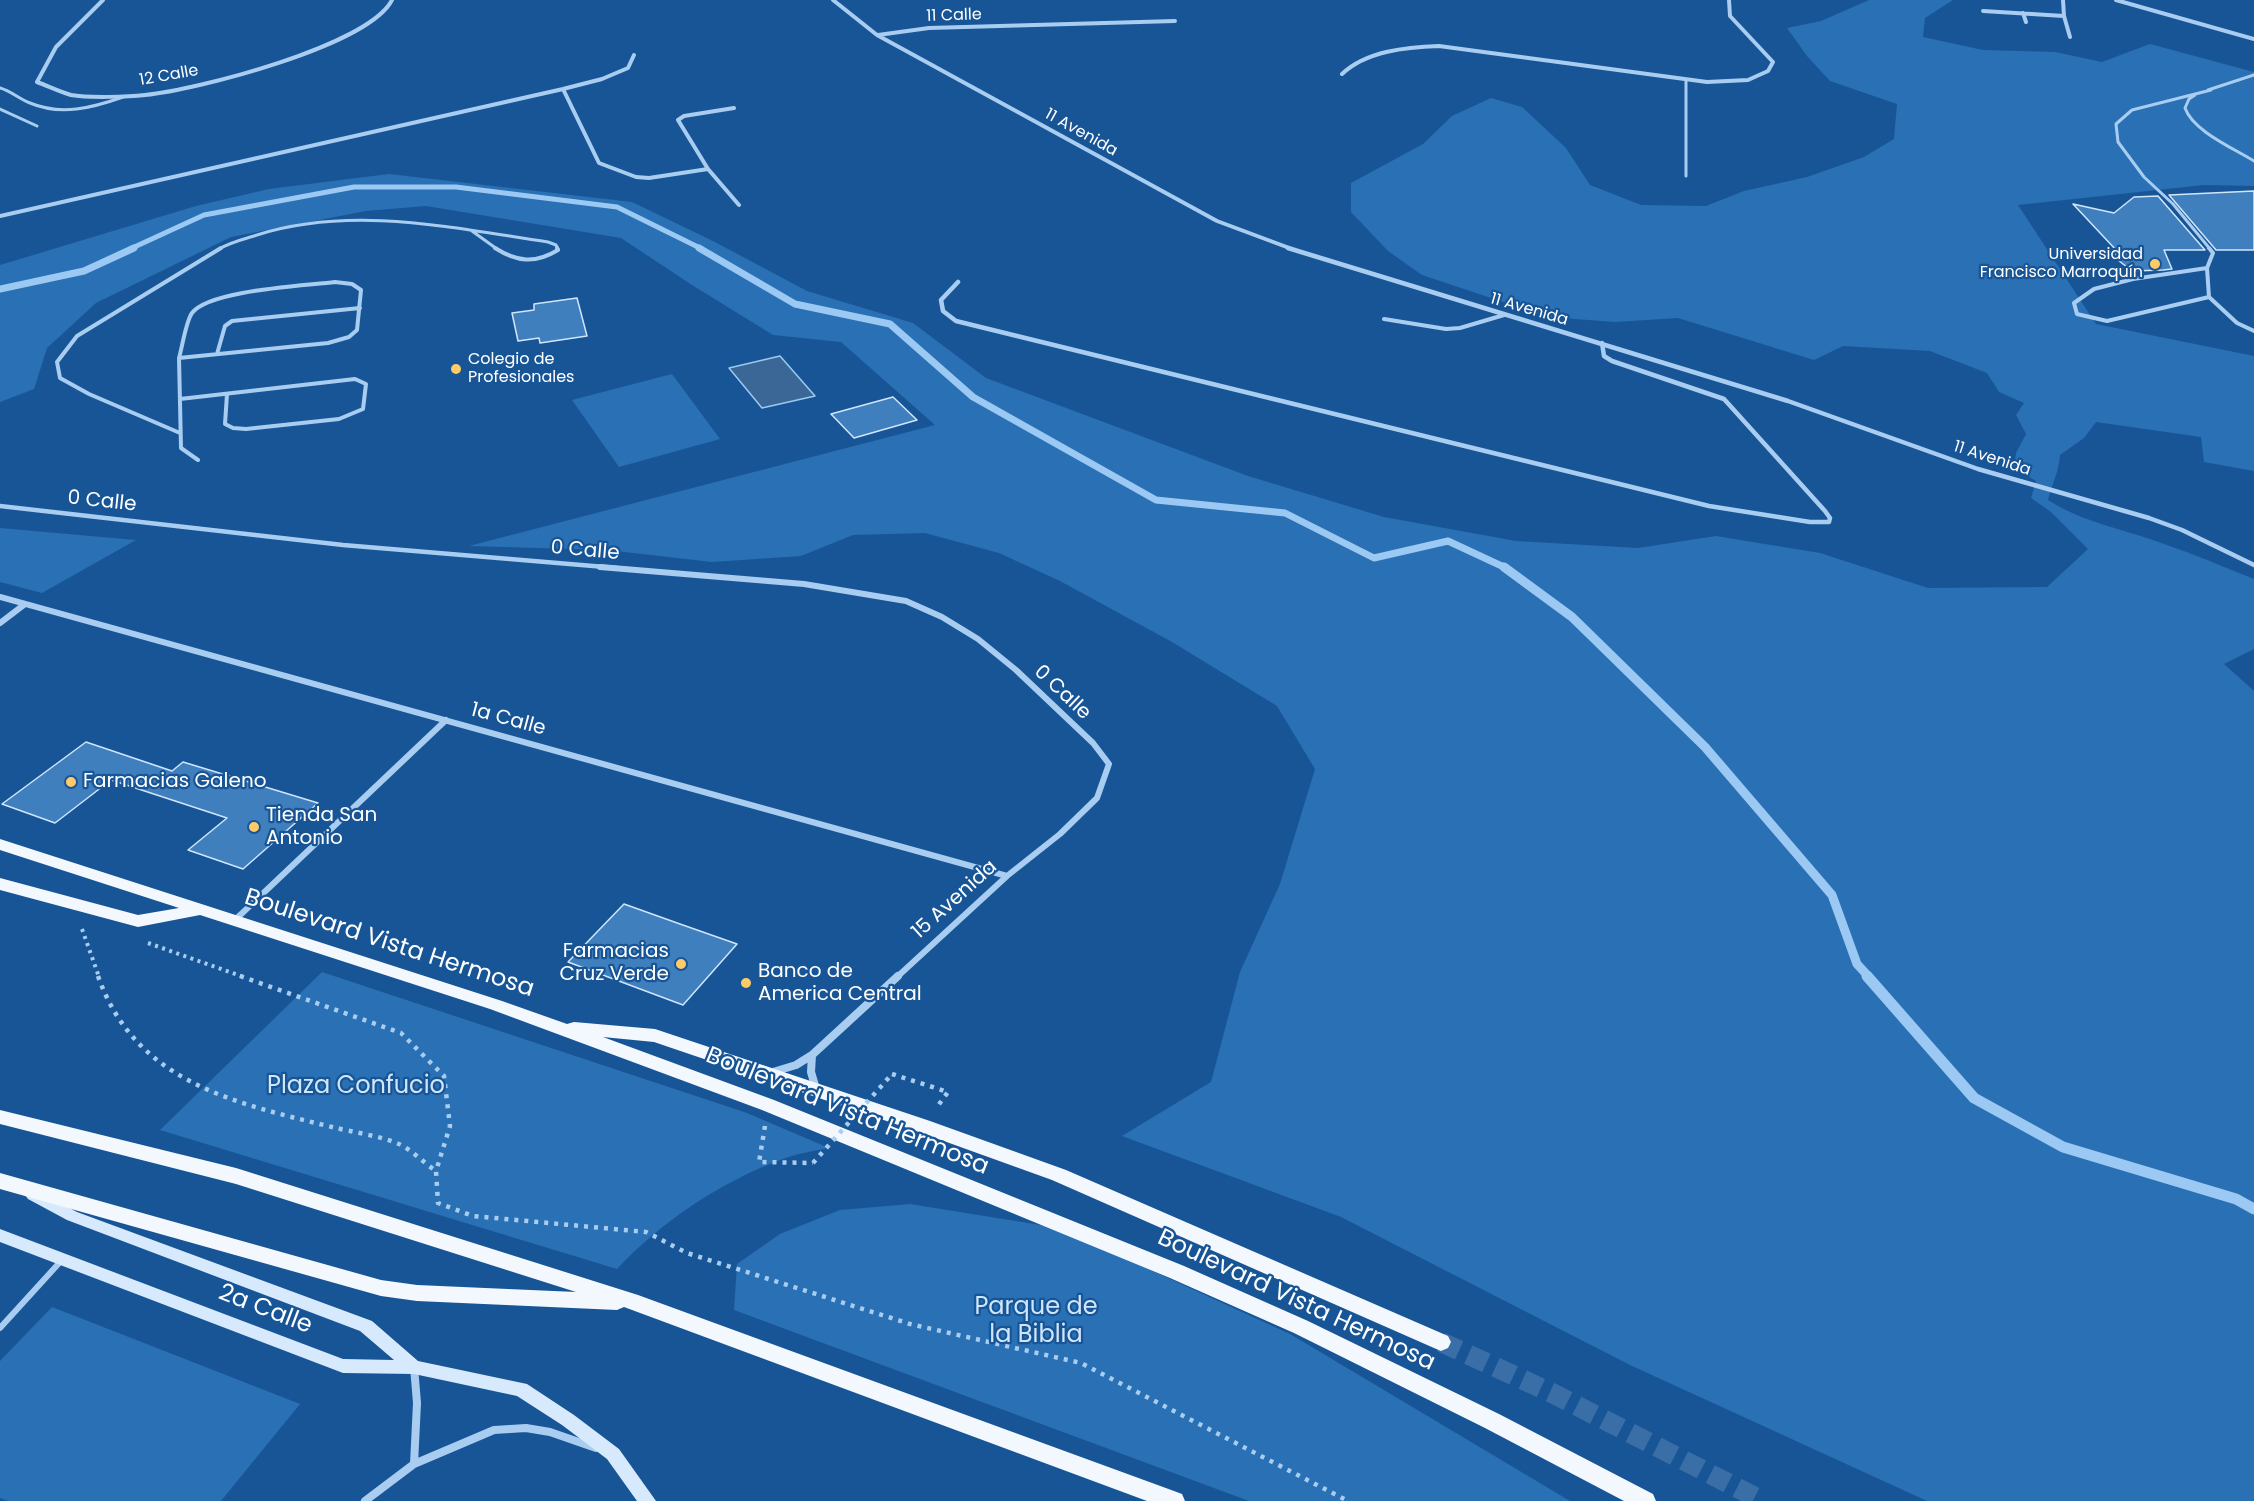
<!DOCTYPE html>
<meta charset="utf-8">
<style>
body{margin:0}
canvas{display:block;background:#175596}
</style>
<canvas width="2254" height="1501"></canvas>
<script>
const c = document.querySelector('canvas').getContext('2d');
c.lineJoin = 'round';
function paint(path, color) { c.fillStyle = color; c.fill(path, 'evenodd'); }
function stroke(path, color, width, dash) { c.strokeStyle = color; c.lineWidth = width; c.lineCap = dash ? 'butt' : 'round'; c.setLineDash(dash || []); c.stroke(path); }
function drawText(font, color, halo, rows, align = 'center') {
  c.font = font + ' Poppins,sans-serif'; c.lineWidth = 4.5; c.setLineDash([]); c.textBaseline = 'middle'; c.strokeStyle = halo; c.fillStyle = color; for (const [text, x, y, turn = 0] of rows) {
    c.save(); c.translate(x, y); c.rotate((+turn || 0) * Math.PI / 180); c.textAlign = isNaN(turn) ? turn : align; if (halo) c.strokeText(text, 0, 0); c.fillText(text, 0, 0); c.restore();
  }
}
const green = new Path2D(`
 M1869,0H1953L1925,18L1923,37L1983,50L2055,52L2102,62L2150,44L2254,72V186L2204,185L2018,205L2096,324L2254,356V471L2204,462L2201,437L2096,422L2084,438L2060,455C2059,471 2052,484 2048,500C2084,523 2124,529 2164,544C2194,554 2224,567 2254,579V649L2224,664L2254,691V1501H1927L1630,1365L1341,1217L1122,1136L1211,1082L1240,972L1280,884L1315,769L1277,706L1172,642L1060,581L999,553L925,533L853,535L801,556L712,562L607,550L469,546L935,425L841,342L773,335L692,285L621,238L426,206L366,211L231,237L96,303L47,348L34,389L0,402V265L196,206L269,189L389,174L632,202L713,241L807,291L913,323L986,378L1248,476L1384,517L1516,541L1638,548L1716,536L1820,553L1928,588L2047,587L2088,549L2051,512L2031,498L2036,481L2014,468L2016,453L2026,434L2016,415L2024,403L1999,392L1987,373L1930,351L1843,346L1814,360L1678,318L1615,322L1548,317L1422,275L1388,251L1351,212V183L1423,144L1452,116L1491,98L1522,107L1566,148L1590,185L1641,205L1706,206L1744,191L1807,177L1864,157L1894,139L1897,104L1830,81L1807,56L1787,28L1821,21Z
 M672,374L720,439L619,467L572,400Z
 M0,528L136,540L42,593L0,582Z
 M322,972L747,1113L829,1148C813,1151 795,1154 780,1160C719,1183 661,1222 617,1269L160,1130Z
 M910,1204L1059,1228L1290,1334L1570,1501H1249L734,1310L737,1264L780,1234L840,1210Z
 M52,1307L300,1404L221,1501H8L0,1498V1361Z`);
const water = new Path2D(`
 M780,356L815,396L762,408L729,368Z`);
const streamFar3 = new Path2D(`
 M130,249L204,215L354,187H456L617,207L702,249`);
const streamFar2 = new Path2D(`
 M699,248L795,304L890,324L973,397L1156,500L1285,513L1374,558L1448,541L1506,568
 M0,289L84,271L134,248`);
const streamFar1 = new Path2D(`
 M1504,567L1572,617L1705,747L1832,895L1857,964L1869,977`);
const stream = new Path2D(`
 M1867,976L1974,1098L2063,1147L2236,1199L2254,1209`);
const building = new Path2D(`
 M2254,191V250H2216L2169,195Z
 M2158,196L2205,250H2164L2172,269L2163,270L2132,271L2114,257L2116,250L2073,204L2114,213L2134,197Z
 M577,298L587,336L540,343L539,338L518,341L512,313L534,310V304Z
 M893,397L917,420L854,438L831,414Z
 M86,742L172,771L183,762L318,803L243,869L188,850L227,818L111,780L55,823L2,804Z
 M624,904L680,924L737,944L683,1005L568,962Z`);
const primaryTunnel = new Path2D(`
 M1441,1342L1554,1394L1763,1501`);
const pathFar1 = new Path2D(`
 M82,929L99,977
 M148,943L244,977`);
const path = new Path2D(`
 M98,976C135,1082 234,1103 332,1127C352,1132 381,1136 399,1144C412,1150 424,1163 436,1171
 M240,976L401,1033L444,1076L450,1126L436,1171L438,1203L473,1216L646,1232L687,1253L910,1324L1081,1363L1348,1501
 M892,1074L948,1092L937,1107
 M765,1126L759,1162L813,1163`);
const laneFar2 = new Path2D(`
 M1686,81V176
 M0,88C11,91 19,99 30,103C61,116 92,108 123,97
 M2208,90L2254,75
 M2195,95L2189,99L2185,108C2193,131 2233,148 2254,161
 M0,109L37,126
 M472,231L497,249
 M219,249C231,242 244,239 257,235C352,205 452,228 548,242L556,245L558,249
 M2210,249L2173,204L2144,177L2118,142L2116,124L2132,110L2211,90`);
const laneFar1 = new Path2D(`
 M495,248C517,262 535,264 558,250L557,248
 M2209,248L2213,253L2207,268L2209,297L2237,323L2254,331
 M2207,268L2133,279L2094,289L2074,303L2077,314L2107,321L2209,297
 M335,282L352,284L361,290L357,330L349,337L328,343L179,358C182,348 186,321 192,313C210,290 304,286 335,282Z
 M1384,319L1446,329L1460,328L1504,315
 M217,354L225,326L232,321L360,308
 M179,358L181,448L198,460
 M180,399L355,379L366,384L363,409L339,419L246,429L233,428L225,424L227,394
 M180,433L89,394L60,378L57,362L77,336L221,248`);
const lane = new Path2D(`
 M0,1328L61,1261`);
const streetFar3 = new Path2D(`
 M103,0L56,47L37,82C48,86 60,92 71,95C87,98 128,97 145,95C196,90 368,46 392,0
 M833,0L877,35L1217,221L1292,249
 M2116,0L2254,39
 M1983,11L2064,16L2063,0
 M2023,13L2026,22
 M2064,16L2070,37
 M878,35L929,28L1175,21
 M1342,74C1366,51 1407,47 1439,46L1707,82L1748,80L1768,71L1773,62L1730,16L1729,0
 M563,89L599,163L636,177L649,178L708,169L678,120L684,116L734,108
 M708,169L739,205
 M0,216L563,89L602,79L628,68L634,55`);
const streetFar2 = new Path2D(`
 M1288,248L1788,401L1978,469L2149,518L2182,530L2254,565
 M958,282L941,300L943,311L956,321L1709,506L1810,522H1829L1830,518L1825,511L1724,399L1612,361L1604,356L1602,343
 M0,506L343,545L617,568`);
const streetFar1 = new Path2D(`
 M600,567L804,584L906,601L942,617L978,639L1016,670L1093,743L1109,764L1097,798L1060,834L1007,876L897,977
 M0,597L1007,876
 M0,623L25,604
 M236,919L446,720`);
const street = new Path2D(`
 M812,1055L811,1072L816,1089
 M773,1072L796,1065L812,1055L898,976
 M414,1367L417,1403L414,1464
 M365,1501L414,1464L494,1430L526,1428L550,1432L596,1448`);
const secondary = new Path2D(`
 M33,1189L77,1212L372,1321L418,1361L527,1384L574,1415L619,1449L656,1501H637L607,1459L562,1425L517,1396L414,1374L343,1373L0,1242V1229L343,1359L394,1360L360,1331L67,1220L28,1199L25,1195L28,1191Z`);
const primary = new Path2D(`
 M0,839L502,1001L567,1024L574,1022L655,1029L930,1121L1066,1170L1448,1336L1451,1342L1448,1348L1441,1351L1434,1348L1052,1180L916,1131L654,1042L603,1037L774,1100L1184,1266L1308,1321L1499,1414L1653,1494L1656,1501H1624L1485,1428L1294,1333L1170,1278L762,1110L490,1009L200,915L138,927L0,890V878L138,915L179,908L0,850Z
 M0,1110L236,1168L638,1295L1174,1491L1182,1494L1185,1501H1147L624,1307L617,1310L417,1301L381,1296L0,1189V1173L381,1280L417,1285L576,1292L236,1184L0,1124Z`);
const pathBridge = new Path2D(`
 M813,1163L892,1074`);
const markers = [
 [2155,264,6,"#ffcb69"],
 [456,369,6,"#ffcb69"],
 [71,782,6,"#ffcb69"],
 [254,827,6,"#ffcb69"],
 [681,964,6,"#ffcb69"],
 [746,983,6,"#ffcb69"]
];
const farStreetnames = [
 ["11 Calle",954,16,-2],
 ["12 Calle",169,76,-10],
 ["11 Avenida",1081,133,29],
 ["11 Avenida",1529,310,16],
 ["11 Avenida",1992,459,18]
];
const farPoinames = [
 ["Universidad",2143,255],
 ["Francisco Marroquín",2143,273],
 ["Colegio de",468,360,"left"],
 ["Profesionales",468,378,"left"]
];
const streetNames = [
 ["0 Calle",102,502,6],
 ["0 Calle",585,551,5],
 ["0 Calle",1062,693,43],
 ["1a Calle",508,720,15],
 ["15 Avenida",955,900,-42]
];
const poiNames = [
 ["Farmacias Galeno",83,782],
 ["Tienda San",266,816],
 ["Antonio",266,839],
 ["Farmacias",669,952,"right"],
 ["Cruz Verde",669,975,"right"],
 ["Banco de",758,972],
 ["America Central",758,995]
];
const nearStreetnames = [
 ["Boulevard Vista Hermosa",389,944,18],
 ["Boulevard Vista Hermosa",847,1112,22],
 ["Boulevard Vista Hermosa",1296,1301,25],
 ["2a Calle",265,1310,21]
];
const nearParknames = [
 ["Plaza Confucio",356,1087],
 ["Parque de",1036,1308],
 ["la Biblia",1036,1336]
];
paint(green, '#2a70b4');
paint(water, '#3a6796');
stroke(water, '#9bc9f3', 1.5);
stroke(streamFar3, '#9bc9f3', 5);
stroke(streamFar2, '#9bc9f3', 7);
stroke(streamFar1, '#9bc9f3', 9);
stroke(stream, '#9bc9f3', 11);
paint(building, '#407fbd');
stroke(building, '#d0e6fc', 1.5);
stroke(primaryTunnel, '#3a6ea6', 20, [20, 10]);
stroke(pathFar1, '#a9cdf1', 4, [3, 4.5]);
stroke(path, '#a9cdf1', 4.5, [4, 6]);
stroke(laneFar2, '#a9cdf1', 3);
stroke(laneFar1, '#a9cdf1', 4);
stroke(lane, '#a9cdf1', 6);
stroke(streetFar3, '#a9cdf1', 4);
stroke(streetFar2, '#a9cdf1', 4.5);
stroke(streetFar1, '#a9cdf1', 6);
stroke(street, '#a9cdf1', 8);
paint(secondary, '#d7e9fc');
paint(primary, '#f3f8ff');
stroke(pathBridge, '#a9cdf1', 4.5, [4, 6]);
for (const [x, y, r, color] of markers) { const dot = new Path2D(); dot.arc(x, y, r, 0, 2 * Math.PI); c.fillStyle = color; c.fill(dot); stroke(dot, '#175596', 2); }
drawText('16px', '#fff', '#175596', farStreetnames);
drawText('16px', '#fff', '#175596', farPoinames, 'right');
drawText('20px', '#fff', '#175596', streetNames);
drawText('20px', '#fff', '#175596', poiNames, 'left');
drawText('24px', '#fff', '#175596', nearStreetnames);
drawText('24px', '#d0e6fc', '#175596', nearParknames);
</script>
